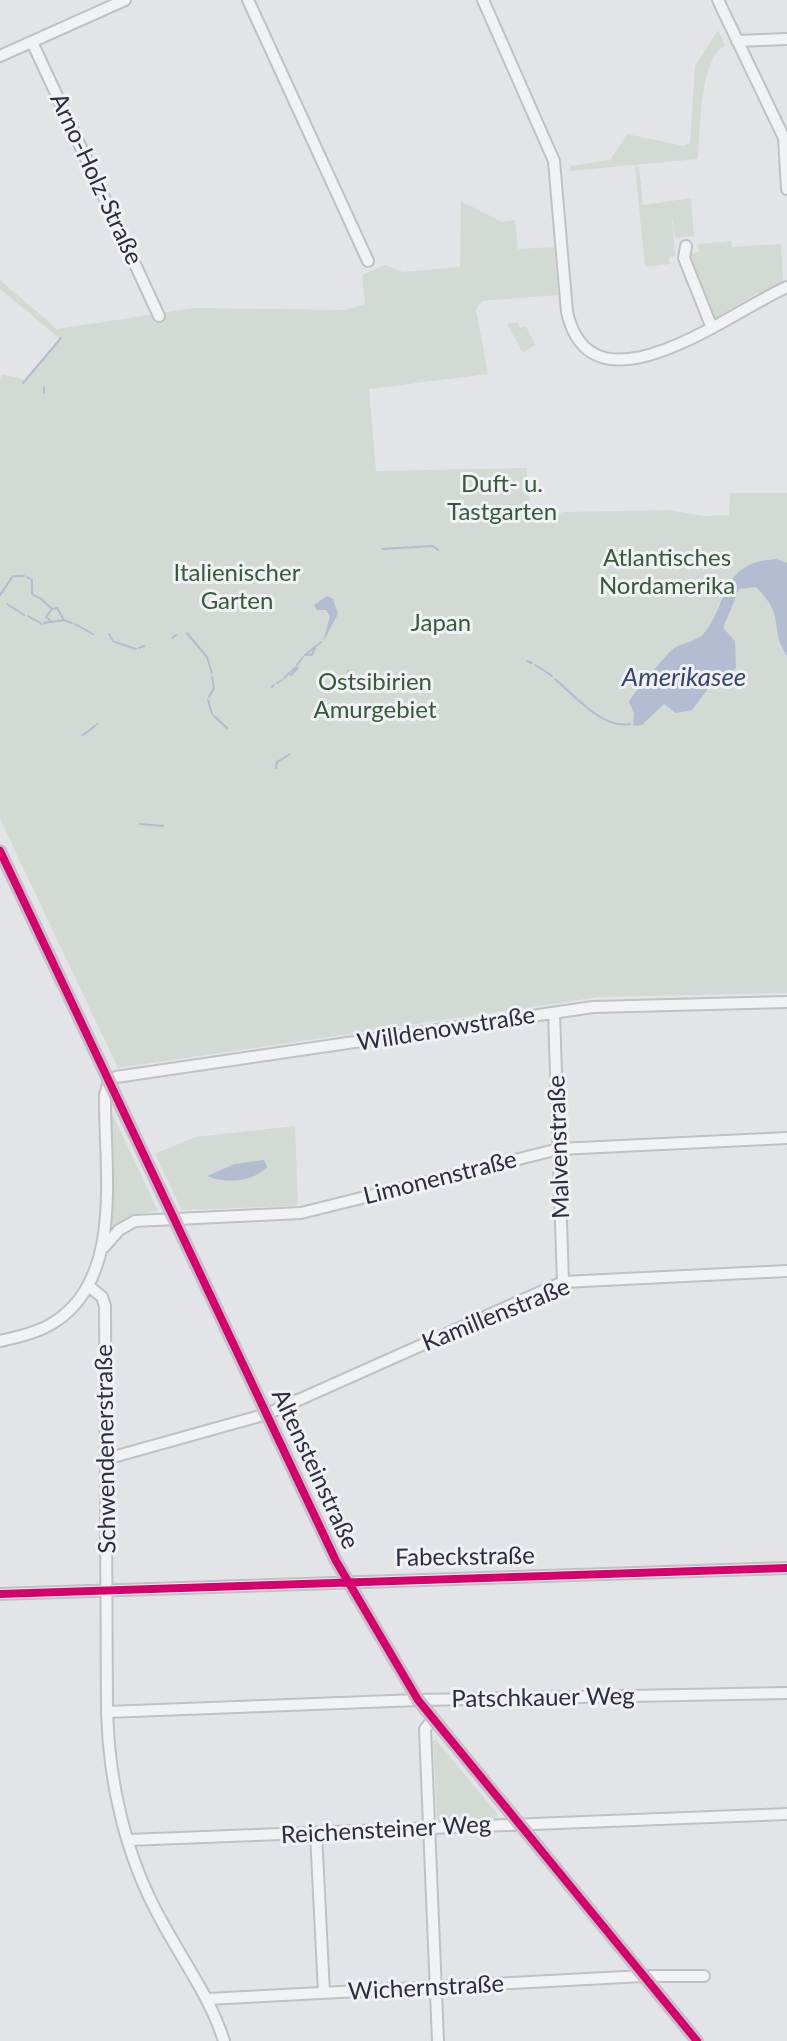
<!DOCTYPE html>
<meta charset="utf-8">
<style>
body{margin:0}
canvas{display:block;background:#e3e4e7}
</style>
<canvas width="787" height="2041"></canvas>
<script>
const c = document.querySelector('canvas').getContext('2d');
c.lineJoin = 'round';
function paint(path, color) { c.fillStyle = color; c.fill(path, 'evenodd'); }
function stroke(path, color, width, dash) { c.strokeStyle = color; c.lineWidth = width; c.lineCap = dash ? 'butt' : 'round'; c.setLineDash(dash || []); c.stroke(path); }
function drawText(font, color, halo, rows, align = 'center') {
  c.font = font + ' Lato,sans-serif'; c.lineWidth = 6; c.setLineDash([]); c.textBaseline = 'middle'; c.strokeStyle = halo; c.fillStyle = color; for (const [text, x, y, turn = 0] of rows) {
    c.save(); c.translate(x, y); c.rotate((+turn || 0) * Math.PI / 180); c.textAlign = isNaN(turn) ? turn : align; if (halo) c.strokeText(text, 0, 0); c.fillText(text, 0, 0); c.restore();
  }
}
const green = new Path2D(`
 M718,30L725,46C700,55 700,135 698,159L570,171V166L610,160L627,134L684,146L690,143L695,66Z
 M635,167H639L643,205L691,198L694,236L675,238L671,210L675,256L669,257L670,264L645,267Z
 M461,201L502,222L515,220L518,249L554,247L558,295L482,301L476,310L488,374L369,389L376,471L526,468L530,505L547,510L552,517L563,512L670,510L704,516L729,515L730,493H787V993L599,997L118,1068L0,819V379L2,374L26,380L60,339L0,289V280L57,329L195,308L345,310L365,304L362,275L385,265L403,272L460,267Z
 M731,241L732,247L781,244L783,283L756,294L714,319L690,254L699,252L698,244Z
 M518,322L520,328L526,326L535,345L523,353L507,324Z
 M108,1105L158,1211L132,1215L109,1230Z
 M295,1126L298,1204L293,1206L182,1210L155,1154L195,1137Z
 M436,1740L498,1815L496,1818L437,1821L433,1741Z`);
const water = new Path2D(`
 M776,559L787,563V656C768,626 787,618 756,587L739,589L723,628L735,641L736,668L708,689L692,710L676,713L664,704L642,725L633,726L634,713L629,702C631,696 665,656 672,650C681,642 697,642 704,633C721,614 722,585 741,570C751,562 764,560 776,559Z
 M327,596L333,599L338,614L323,642L330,616L326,610H317L314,605Z
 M264,1160L267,1167C252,1182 227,1184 207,1176L235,1164Z`);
const stream = new Path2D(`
 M23,383L61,338
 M44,387V393
 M382,549L433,546L438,550
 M27,577L32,580V594L39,598
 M0,595L13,576H24
 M40,598L52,609L57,608L64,620
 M7,604L24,615
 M28,616L42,624
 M50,620L46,617L51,610
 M44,623L64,620L72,623
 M75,624L93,634
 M187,633L207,657L212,673
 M109,634L113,641
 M172,638L176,635
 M115,642L136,649
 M139,648L144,646
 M305,655L321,642
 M307,655H312L315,648
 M527,661L532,663
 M297,665L303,657
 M535,665L543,670
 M545,671L552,676
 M291,675L298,668
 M284,678L296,667
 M342,678H351L348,671L353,679
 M555,679C575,696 602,729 630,724
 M277,683L282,680
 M272,687L274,685
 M209,697L214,688L212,677
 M208,700L212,714
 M214,716L227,728
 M97,724H98
 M83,735L95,726
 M276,768L277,762L290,754
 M140,824L163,826`);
const minor = new Path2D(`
 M248,0L368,261
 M483,0L554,161L567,312C592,422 733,310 787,287
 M718,0L784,138L787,189
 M737,41L787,39
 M32,42L159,316
 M0,56L125,0
 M686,246L684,258L712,328
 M554,1013L563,1282
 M104,1247L119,1230L135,1221L301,1213L559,1149L787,1138
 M90,1287L102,1297L105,1306L107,1712C109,1784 126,1857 161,1920C183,1961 210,1997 224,2041
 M0,1341C17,1337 37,1333 53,1323C125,1279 104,1168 105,1095L109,1081L116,1077L593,1007L787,1002
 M106,1459L267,1414L563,1282L787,1271
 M0,1594L787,1568
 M107,1712L418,1700L787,1693
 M433,1719L425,1729L438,2041
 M316,1833L324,1993
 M128,1840L787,1814
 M207,1999L644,1976H704`);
const secondary = new Path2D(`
 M0,851L336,1561L418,1700L697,2041`);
const cycleway = new Path2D(`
 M0,851L336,1561L418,1700L697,2041
 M0,1594L787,1568`);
const streetNames = [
 ["Arno-Holz-Straße",96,179,65],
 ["Willdenowstraße",446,1029,-9],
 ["Malvenstraße",559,1147,-92],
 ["Limonenstraße",440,1178,-14],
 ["Kamillenstraße",496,1315,-22],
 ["Schwendenerstraße",106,1449,-91],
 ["Altensteinstraße",315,1469,65],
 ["Fabeckstraße",465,1557,-1],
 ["Patschkauer Weg",543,1698,-1],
 ["Reichensteiner Weg",386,1830,-3],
 ["Wichernstraße",426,1988,-3]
];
const parkNames = [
 ["Duft- u.",502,484],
 ["Tastgarten",502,512],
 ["Atlantisches",667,558],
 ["Nordamerika",667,586],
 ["Italienischer",237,573],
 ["Garten",237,601],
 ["Japan",441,623],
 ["Ostsibirien",375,682],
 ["Amurgebiet",375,710]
];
const waterNames = [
 ["Amerikasee",684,678]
];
paint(green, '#d2dad3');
paint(water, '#b3bcd0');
stroke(stream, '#b3bcd0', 2);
stroke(minor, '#c0c1c4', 14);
stroke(minor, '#f1f2f4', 10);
stroke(secondary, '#c3c4c8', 14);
stroke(cycleway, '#d6006c', 8);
drawText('24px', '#2a2e3f', '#f0f2f6', streetNames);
drawText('24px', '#395a38', '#f0f2f6', parkNames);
drawText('italic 26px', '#374771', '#f0f2f6', waterNames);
</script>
